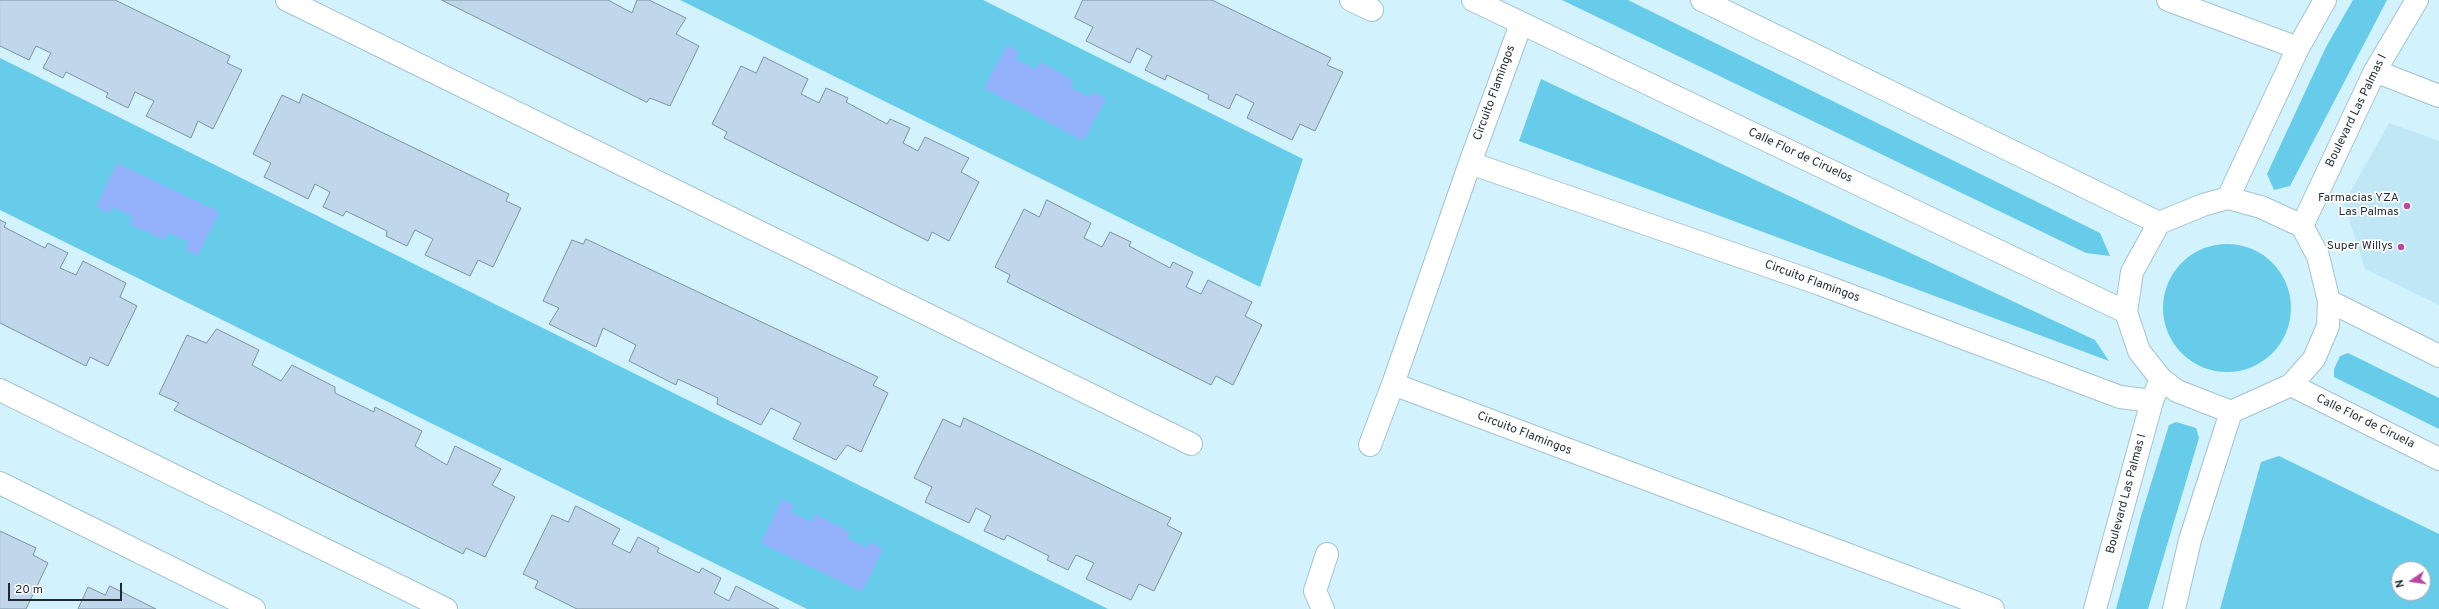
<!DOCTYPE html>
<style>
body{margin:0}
#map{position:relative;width:2439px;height:609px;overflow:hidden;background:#d2f3fe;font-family:Overpass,sans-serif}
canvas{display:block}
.north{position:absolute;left:2391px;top:561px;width:40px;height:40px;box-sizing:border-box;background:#fff;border:1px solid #a5aaac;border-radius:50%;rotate:257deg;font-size:11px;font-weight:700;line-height:16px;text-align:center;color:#1f2b30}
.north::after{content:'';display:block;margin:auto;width:14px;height:18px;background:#ba48a3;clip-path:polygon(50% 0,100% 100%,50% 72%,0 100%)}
.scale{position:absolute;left:8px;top:583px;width:114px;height:18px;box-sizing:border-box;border:2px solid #1f2b30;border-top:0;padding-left:5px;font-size:12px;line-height:14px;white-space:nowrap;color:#1f2b30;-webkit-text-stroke:3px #fff;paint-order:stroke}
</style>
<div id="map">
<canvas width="2439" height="609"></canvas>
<div class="north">N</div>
<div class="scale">20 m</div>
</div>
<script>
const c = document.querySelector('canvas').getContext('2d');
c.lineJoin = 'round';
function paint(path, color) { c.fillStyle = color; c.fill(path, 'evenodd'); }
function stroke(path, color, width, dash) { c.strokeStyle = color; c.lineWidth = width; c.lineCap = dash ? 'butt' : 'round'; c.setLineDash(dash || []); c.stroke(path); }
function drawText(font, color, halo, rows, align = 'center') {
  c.font = font + ' Overpass,sans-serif'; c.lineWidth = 3.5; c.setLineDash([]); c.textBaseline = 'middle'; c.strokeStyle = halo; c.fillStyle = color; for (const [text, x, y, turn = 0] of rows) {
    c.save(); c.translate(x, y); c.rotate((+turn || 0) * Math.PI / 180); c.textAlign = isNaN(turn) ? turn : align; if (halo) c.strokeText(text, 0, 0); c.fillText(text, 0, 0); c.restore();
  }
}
const built = new Path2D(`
 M2389,123L2439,141V305L2365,269L2344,203Z`);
const green = new Path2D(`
 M680,0H983L1303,159L1260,287Z
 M1562,0H1628L2100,233L2110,256L2086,253Z
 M2353,0H2387L2290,186L2274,190L2267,174L2326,47Z
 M0,58L1108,609H807L0,210Z
 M1541,79L2095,340L2109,361L1519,141Z
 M2163 308a64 64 0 1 1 128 0a64 64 0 1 1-128 0Z
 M2348,353L2439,398V429L2334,377V369L2340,356Z
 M2176,422L2196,428L2199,438L2148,609H2116L2141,516L2169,425Z
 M2279,456L2439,534V609H2220L2261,462ZM2399,569H2423V593H2399Z`);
const water = new Path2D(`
 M1007,45L1019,52L1015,59L1036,69L1040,62L1073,80L1070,87L1089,97L1094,92L1106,99L1083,141L984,88Z
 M117,163L219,212L198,256L185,249L189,242L169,233L164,240L129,224L133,217L113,207L109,213L96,207Z
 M782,499L794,505L791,512L812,522L815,514L850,532L847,538L867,548L870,542L883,549L862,592L761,543Z`);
const building = new Path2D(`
 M0,0H115L230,56L227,63L242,70L213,129L198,121L191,138L146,116L154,101L135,92L128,108L106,97L108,93L66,72L63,78L43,68L51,53L36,46L29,60L0,46Z
 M442,0H608L632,13L637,0H649L686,18L676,34L699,46L670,106L650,98L647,102Z
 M1083,0H1212L1331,58L1327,65L1343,72L1315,131L1300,124L1292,140L1247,118L1254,103L1236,94L1229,109L1208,99L1209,95L1167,75L1165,80L1145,70L1152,56L1137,48L1130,63L1086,41L1093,27L1075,18Z
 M764,57L808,79L801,94L819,103L826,88L848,98L846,102L887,124L890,119L910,128L903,143L918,151L925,137L969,158L961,172L979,182L949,241L932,232L928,241L724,138L727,132L712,124L741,66L756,73Z
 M303,94L509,194L506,201L521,208L493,267L478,260L470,276L425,255L433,239L415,230L407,246L386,236L387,231L346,211L343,216L323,207L330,192L315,184L308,199L264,177L271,163L253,154L282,95L299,103Z
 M1047,200L1091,223L1084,238L1102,247L1110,232L1131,242L1129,246L1170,268L1173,262L1193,272L1186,287L1201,294L1208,280L1252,302L1245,316L1262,325L1233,385L1216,376L1211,385L1007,282L1010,275L995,267L1024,209L1039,217Z
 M0,220L6,223L4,227L45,248L48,243L68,253L60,268L76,275L83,261L126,283L120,297L137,306L108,366L90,357L86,366L0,323Z
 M586,239L878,377L873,385L888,393L861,452L847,445L836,460L793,439L801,423L771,408L761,425L717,404L718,398L678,379L676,385L629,361L636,345L603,328L596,347L549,324L559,308L543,301L572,240L583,244Z
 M217,329L259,350L252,365L281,381L292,365L335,387V393L374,412L375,407L422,431L415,446L447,465L455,446L501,469L492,485L515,497L485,557L466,548L463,554L174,410L179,403L159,394L187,335L206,343Z
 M964,418L1171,518L1167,525L1182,533L1154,591L1139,584L1131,600L1086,579L1094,563L1076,555L1068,570L1047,560L1049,556L1007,535L1004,540L984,531L991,516L976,508L969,523L925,502L932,487L914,478L943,419L960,427Z
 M576,506L620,529L612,544L630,553L638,537L659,548L657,552L699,573L702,568L721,578L714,593L729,601L736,586L779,609H577L535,588L538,581L523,574L552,515L568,522Z
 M0,531L36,548L33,555L48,563L26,609H0Z
 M110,586L156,609H78L88,587L105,595Z`);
const minor = new Path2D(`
 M287,0L1191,444
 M1351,0L1372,10
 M2168,0L2298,48
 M2375,71L2439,96
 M1470,163L1521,24
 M0,390L446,609
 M1370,445L1393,384
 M0,483L254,609
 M1323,609L1315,591L1327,554
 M1993,609L1393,384L1470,163L1820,284L2120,397L2152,401`);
const tertiary = new Path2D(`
 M2228,198L2298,48L2325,0
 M2302,226L2375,71L2417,0
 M2095,609L2152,401L2161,379
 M2174,609L2190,540L2231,412`);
const secondary = new Path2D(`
 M1473,0L2126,312
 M1702,0L2159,223
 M2228,198L2261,207L2302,226L2318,256L2329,301L2328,326L2314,359L2291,385L2231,412L2177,391L2161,379L2139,351L2126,312L2132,272L2159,223L2203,205Z
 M2329,301L2439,356
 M2291,385L2439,459`);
const markers = [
 [2407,206,4,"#ba48a3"],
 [2401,247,4,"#ba48a3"]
];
const streetNames = [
 ["Circuito Flamingos",1495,93,-70],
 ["Boulevard Las Palmas I",2357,111,-64],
 ["Calle Flor de Ciruelos",1800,156,25],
 ["Circuito Flamingos",1812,282,20],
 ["Calle Flor de Ciruela",2365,422,26],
 ["Circuito Flamingos",1524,434,21],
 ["Boulevard Las Palmas I",2127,494,-75]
];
const poiNames = [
 ["Farmacias YZA",2399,199],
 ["Las Palmas",2399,213],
 ["Super Willys",2393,247]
];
paint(built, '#bfe7f6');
paint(green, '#67cbea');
paint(water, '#94b1fb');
paint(building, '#c0d7eb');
stroke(building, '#7c92a4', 1);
stroke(minor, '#a3c3ce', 24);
stroke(tertiary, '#a3c3ce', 24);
stroke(secondary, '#a3c3ce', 24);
stroke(minor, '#fff', 22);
stroke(tertiary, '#fff', 22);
stroke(secondary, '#fff', 22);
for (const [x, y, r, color] of markers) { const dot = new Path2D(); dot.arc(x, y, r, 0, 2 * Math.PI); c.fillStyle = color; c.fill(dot); stroke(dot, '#fff', 1.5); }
drawText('12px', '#1f2b30', '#fff', streetNames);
drawText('12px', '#1f2b30', '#fff', poiNames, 'right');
</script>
